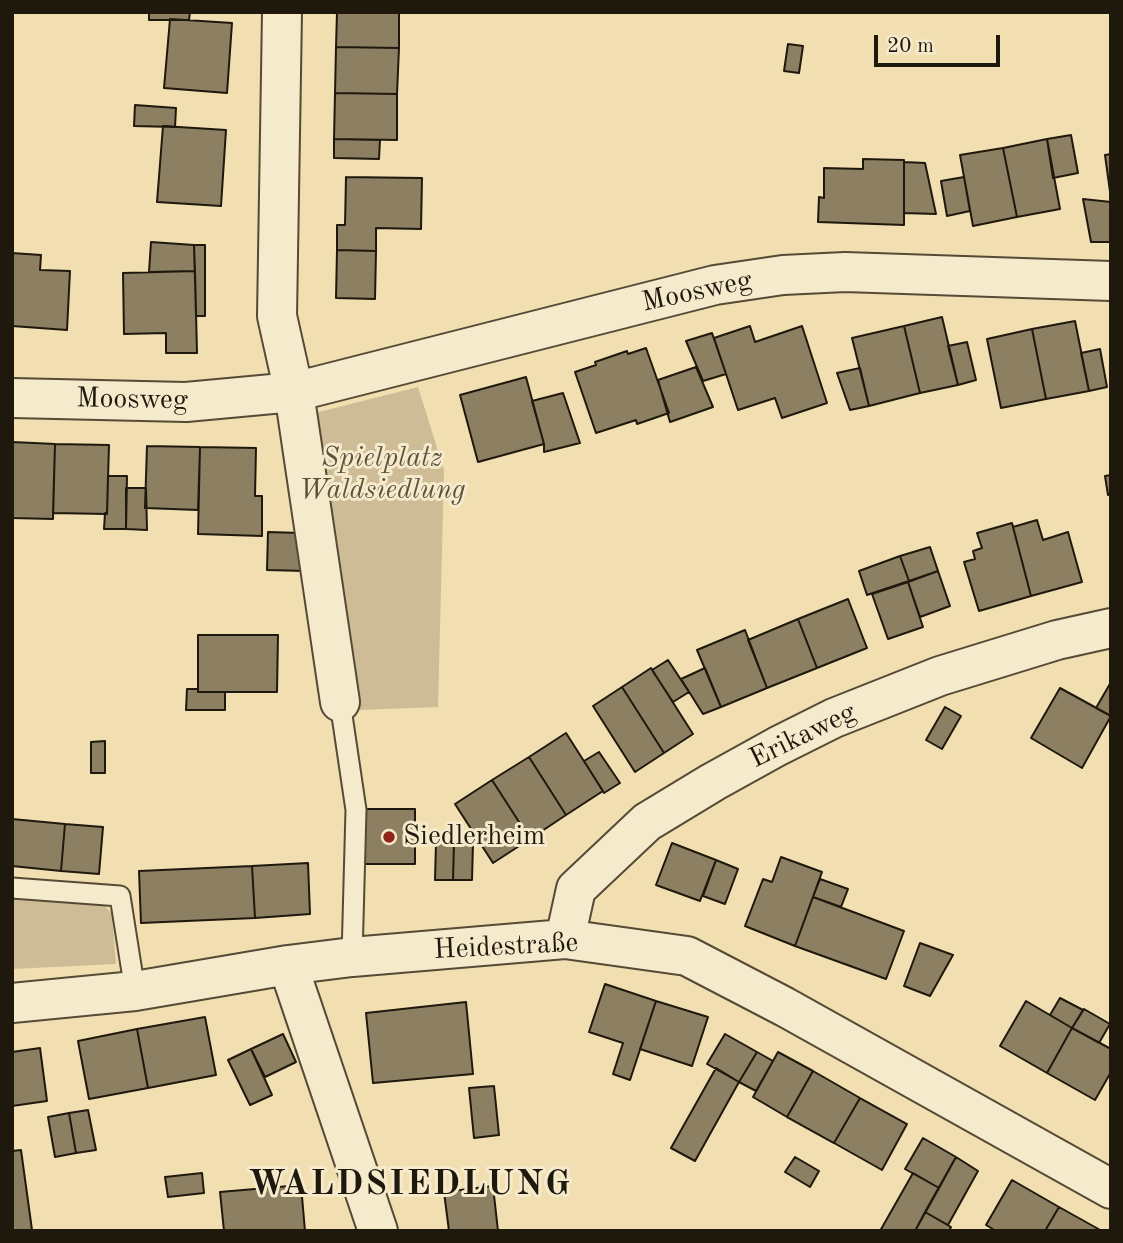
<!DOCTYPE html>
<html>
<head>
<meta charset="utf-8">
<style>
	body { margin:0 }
	#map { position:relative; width:1123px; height:1243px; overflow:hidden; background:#f1deb1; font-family:"Old Standard TT",serif }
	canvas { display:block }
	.frame { position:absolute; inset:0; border:14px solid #1f180d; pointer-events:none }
	.scale { position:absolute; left:874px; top:35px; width:126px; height:32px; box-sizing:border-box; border:4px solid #1f180d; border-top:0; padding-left:9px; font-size:21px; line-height:24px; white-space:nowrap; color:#1f180d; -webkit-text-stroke:5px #f6eacc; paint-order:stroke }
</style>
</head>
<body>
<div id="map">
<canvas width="1123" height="1243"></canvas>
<div class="frame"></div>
<div class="scale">20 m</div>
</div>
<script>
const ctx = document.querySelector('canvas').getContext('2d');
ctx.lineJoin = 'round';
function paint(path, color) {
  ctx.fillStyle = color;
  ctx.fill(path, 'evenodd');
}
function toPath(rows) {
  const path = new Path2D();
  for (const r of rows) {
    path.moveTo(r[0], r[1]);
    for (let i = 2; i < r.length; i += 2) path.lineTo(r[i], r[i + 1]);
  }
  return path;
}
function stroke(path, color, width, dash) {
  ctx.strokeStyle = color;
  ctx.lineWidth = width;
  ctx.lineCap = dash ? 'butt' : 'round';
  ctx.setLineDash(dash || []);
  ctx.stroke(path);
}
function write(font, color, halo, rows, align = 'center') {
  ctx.font = font + ' "Old Standard TT",serif';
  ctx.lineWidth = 6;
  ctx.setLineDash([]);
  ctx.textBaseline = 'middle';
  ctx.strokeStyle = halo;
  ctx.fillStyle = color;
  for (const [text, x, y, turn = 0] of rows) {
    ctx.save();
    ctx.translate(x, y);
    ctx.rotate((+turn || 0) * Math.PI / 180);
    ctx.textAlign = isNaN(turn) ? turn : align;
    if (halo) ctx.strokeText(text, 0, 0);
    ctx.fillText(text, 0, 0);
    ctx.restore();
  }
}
paint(toPath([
	[418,387,444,470,438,707,358,710,311,414],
	[12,895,94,901,105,906,112,914,116,964,12,969]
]), '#cdbc95');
const building = toPath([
	[149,12,190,12,189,20,149,20,149,12],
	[337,12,399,12,399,48,336,47,337,12],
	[170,19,232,23,227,93,164,88,170,19],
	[788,44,803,46,799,73,784,71,788,44],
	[336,47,399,48,397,94,335,93,336,47],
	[335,93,397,94,397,140,334,139,335,93],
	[135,105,176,108,175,127,134,126,135,105],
	[163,126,226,130,221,206,157,202,163,126],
	[1071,135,1078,173,1053,178,1047,139,1071,135],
	[334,139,380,140,379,159,334,158,334,139],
	[1047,139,1060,209,1017,217,1003,148,1047,139],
	[1003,148,1017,217,973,226,960,155,1003,148],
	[1111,154,1111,199,1105,155,1111,154],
	[863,159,904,160,904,225,818,222,819,197,824,198,824,168,863,169,863,159],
	[904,162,925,163,936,214,904,213,904,162],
	[346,177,422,178,421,229,376,228,376,251,337,250,337,225,345,225,346,177],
	[964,177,970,211,947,216,941,181,964,177],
	[1083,199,1111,202,1111,242,1091,242,1083,199],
	[151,242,194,245,195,271,149,272,151,242],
	[194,245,205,245,205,316,196,316,194,245],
	[337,250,376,251,375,299,336,298,337,250],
	[12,253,41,255,40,270,70,271,67,330,12,326,12,253],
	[195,271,197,353,166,353,166,333,124,334,123,273,195,271],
	[942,317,958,385,920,393,904,326,942,317],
	[1075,321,1089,391,1046,399,1032,329,1075,321],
	[750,326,755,342,802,326,827,403,782,418,775,398,738,410,714,338,750,326],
	[904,326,920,393,869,406,852,338,904,326],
	[1032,329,1046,399,1001,408,987,339,1032,329],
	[712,333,726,374,703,381,686,341,712,333],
	[967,342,976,380,958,385,948,346,967,342],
	[646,348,669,413,637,424,636,420,596,433,575,372,596,365,595,362,627,351,628,354,646,348],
	[1100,349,1107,387,1089,391,1081,353,1100,349],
	[696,367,713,407,670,422,658,380,696,367],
	[860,368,869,406,850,410,837,373,860,368],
	[526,377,544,444,478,462,460,395,526,377],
	[563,393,580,443,544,452,544,444,532,401,563,393],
	[12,442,55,444,53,519,12,518,12,442],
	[55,444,109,445,107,514,53,513,55,444],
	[147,446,200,447,198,510,145,508,147,446],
	[200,447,256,448,255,496,262,496,262,536,198,534,200,447],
	[1111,475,1111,494,1108,495,1105,476,1111,475],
	[108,476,127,476,126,529,104,529,105,513,107,514,108,476],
	[126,488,146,488,147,530,126,529,126,488],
	[1037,520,1043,540,1068,532,1082,582,1031,596,1013,527,1037,520],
	[1012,523,1031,596,979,611,964,562,975,559,973,551,982,548,977,533,1012,523],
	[268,532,301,533,306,571,267,570,268,532],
	[930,547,938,571,909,581,900,556,930,547],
	[900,556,909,581,867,595,859,571,900,556],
	[938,571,950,606,920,617,908,582,938,571],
	[908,582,923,627,888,639,872,594,908,582],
	[848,599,867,648,817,668,798,619,848,599],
	[798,619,817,668,767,688,748,640,798,619],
	[745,630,767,688,721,707,697,650,745,630],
	[198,635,278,635,277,692,198,692,198,635],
	[668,660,689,692,673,702,652,670,668,660],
	[651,668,693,734,664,753,622,687,651,668],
	[705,668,721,707,703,714,681,679,705,668],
	[1111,682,1111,716,1096,708,1111,682],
	[622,687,664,753,635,772,593,706,622,687],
	[1060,688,1111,716,1082,768,1031,738,1060,688],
	[187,689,198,689,198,692,225,692,225,710,186,710,187,689],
	[945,707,961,716,942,749,926,740,945,707],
	[566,733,603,791,566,815,529,757,566,733],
	[105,741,105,773,91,773,91,742,105,741],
	[599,752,620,783,604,793,584,761,599,752],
	[529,757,566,815,530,839,492,780,529,757],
	[492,780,530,839,493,863,455,804,492,780],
	[363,809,415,809,415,864,363,864,363,809],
	[12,819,65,824,61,871,12,866,12,819],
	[65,824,103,827,99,874,61,871,65,824],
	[436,842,454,842,453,880,435,880,436,842],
	[454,842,473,843,472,880,453,880,454,842],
	[672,843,716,860,700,901,656,885,672,843],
	[781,857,822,872,795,946,745,926,763,879,772,882,781,857],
	[716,860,738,869,725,904,703,896,716,860],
	[308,863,310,914,255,918,252,866,308,863],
	[252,866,255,918,141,923,139,871,252,866],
	[820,879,848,889,841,907,813,897,820,879],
	[813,897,904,931,886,979,795,946,813,897],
	[920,943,953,955,930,996,904,986,920,943],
	[605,984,656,1001,630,1080,613,1074,623,1043,589,1032,605,984],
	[1060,998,1083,1010,1072,1028,1050,1015,1060,998],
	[656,1001,708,1017,692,1066,640,1049,656,1001],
	[1026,1001,1072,1028,1047,1073,1000,1046,1026,1001],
	[466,1002,473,1074,373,1083,366,1013,466,1002],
	[1084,1009,1110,1024,1099,1043,1072,1028,1084,1009],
	[205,1017,216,1075,148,1088,137,1029,205,1017],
	[1072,1028,1111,1049,1111,1072,1095,1100,1047,1073,1072,1028],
	[137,1029,148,1088,89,1099,78,1041,137,1029],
	[283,1034,296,1062,265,1077,251,1049,283,1034],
	[725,1034,757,1052,739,1082,707,1064,725,1034],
	[40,1048,47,1101,12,1106,12,1052,40,1048],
	[251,1049,272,1095,250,1105,228,1060,251,1049],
	[757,1052,773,1061,756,1091,739,1082,757,1052],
	[778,1052,813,1071,787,1117,753,1097,778,1052],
	[716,1068,739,1082,695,1161,671,1148,716,1068],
	[813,1071,860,1098,834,1143,787,1117,813,1071],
	[494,1086,499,1135,474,1138,469,1088,494,1086],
	[860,1098,907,1124,882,1170,834,1143,860,1098],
	[88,1110,96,1150,76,1153,69,1113,88,1110],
	[69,1113,76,1153,55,1157,48,1117,69,1113],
	[923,1138,956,1157,939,1188,905,1169,923,1138],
	[21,1150,32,1230,12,1231,12,1151,21,1150],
	[795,1157,819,1171,810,1187,785,1172,795,1157],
	[956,1157,978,1171,948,1225,925,1212,956,1157],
	[202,1173,204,1193,168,1197,165,1177,202,1173],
	[913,1173,939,1188,915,1231,880,1231,913,1173],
	[1012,1180,1059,1207,1045,1231,996,1231,986,1225,1012,1180],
	[301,1185,305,1231,224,1231,220,1192,301,1185],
	[493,1186,498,1231,449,1231,444,1192,493,1186],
	[1059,1207,1102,1231,1045,1231,1059,1207],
	[925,1212,951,1227,949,1231,915,1231,925,1212]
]);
paint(building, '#8c7f62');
stroke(building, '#1f180d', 2);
const service = toPath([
	[340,702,356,810,352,957],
	[12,888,120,896,135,991]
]);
const minor = toPath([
	[282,12,277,316,294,392,340,702],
	[12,398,186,402,294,392,715,285,783,275,845,272,1111,281],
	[565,939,576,889,647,822,713,782,778,746,834,718,940,676,1057,640,1111,628],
	[288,965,378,1231],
	[12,1003,135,991,288,965,352,957,565,939,687,956,785,1007,1111,1189]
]);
stroke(service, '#544a36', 23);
stroke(minor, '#544a36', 42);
stroke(service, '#f6eacc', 19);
stroke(minor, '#f6eacc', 38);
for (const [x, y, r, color] of [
	[389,837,7,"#8f2418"]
]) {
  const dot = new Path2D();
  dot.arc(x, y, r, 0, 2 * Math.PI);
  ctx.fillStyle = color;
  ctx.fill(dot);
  stroke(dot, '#f6eacc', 2.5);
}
write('28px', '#1f180d', '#f6eacc', [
	["Moosweg",697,292,-12],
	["Moosweg",132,400,1],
	["Erikaweg",803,736,-26],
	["Heidestraße",506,947,-3]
]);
write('italic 28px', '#5c513d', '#f6eacc', [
	["Spielplatz",382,459],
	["Waldsiedlung",382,491]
]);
write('28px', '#1f180d', '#f6eacc', [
	["Siedlerheim",403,837]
], 'left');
ctx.letterSpacing = '2px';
write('bold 35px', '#1f180d', '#f6eacc', [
	["WALDSIEDLUNG",410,1185]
]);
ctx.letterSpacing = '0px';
</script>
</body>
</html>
